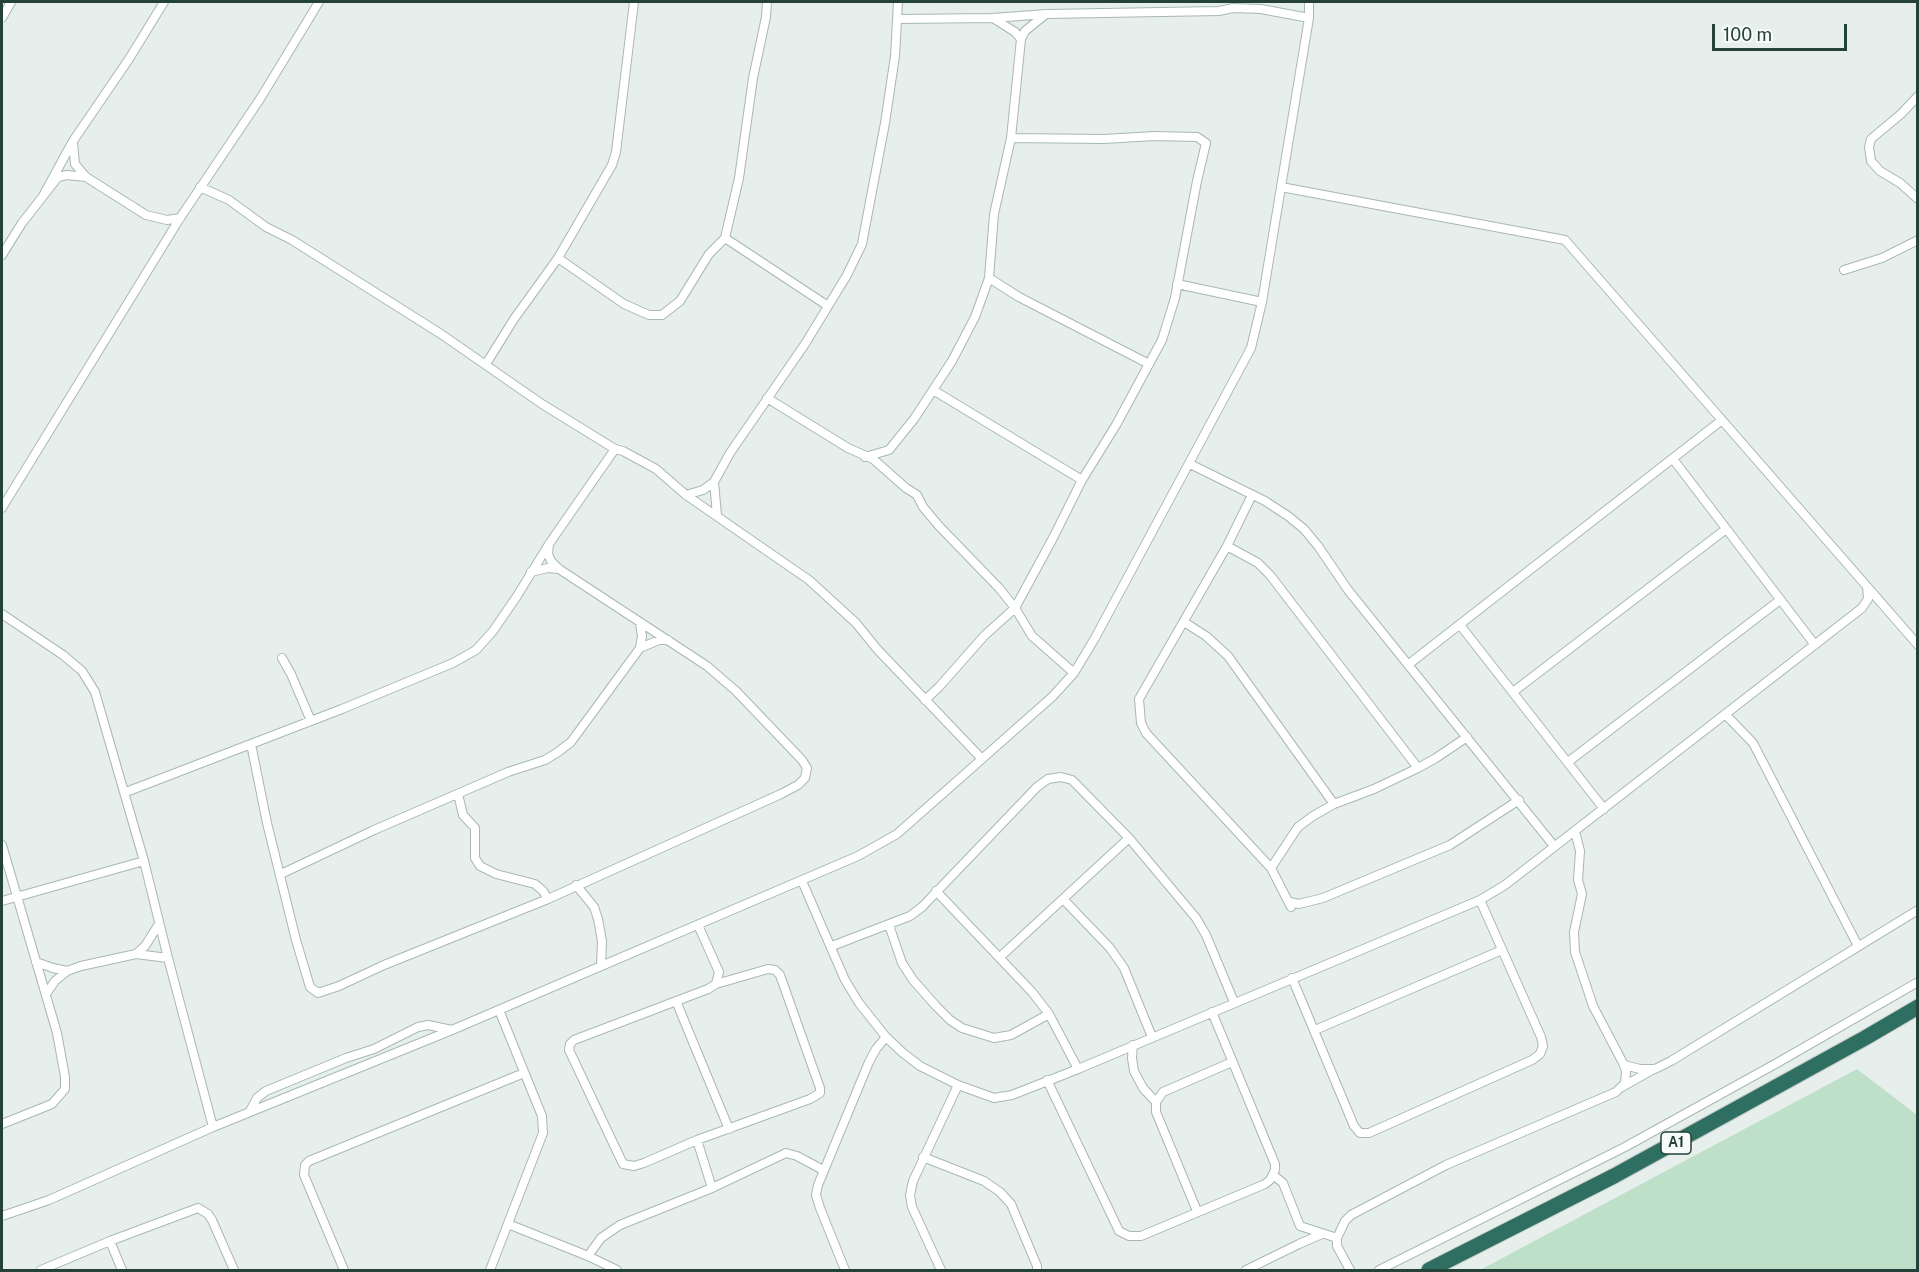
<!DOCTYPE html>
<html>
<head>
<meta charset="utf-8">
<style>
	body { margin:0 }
	#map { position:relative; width:1919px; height:1272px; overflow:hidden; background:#e6efeb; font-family:"Public Sans",sans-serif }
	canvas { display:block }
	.frame { position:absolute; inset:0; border:3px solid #24423a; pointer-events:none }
	.scale { position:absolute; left:1712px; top:24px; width:135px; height:27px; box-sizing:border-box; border:3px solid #24423a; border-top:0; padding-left:8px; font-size:18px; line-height:21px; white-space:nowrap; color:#24423a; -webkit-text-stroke:4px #f7fbf9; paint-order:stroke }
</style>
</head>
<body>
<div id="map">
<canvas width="1919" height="1272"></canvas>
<div class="frame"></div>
<div class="scale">100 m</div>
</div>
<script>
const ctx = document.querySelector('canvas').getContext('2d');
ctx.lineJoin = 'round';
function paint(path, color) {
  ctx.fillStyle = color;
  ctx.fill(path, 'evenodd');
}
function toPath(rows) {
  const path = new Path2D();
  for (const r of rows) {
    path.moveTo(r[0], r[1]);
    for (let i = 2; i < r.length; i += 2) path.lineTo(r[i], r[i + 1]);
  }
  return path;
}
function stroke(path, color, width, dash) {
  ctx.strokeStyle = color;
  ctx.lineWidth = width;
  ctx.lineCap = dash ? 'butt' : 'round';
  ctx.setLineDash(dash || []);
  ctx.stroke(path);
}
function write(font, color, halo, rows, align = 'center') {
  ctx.font = font + ' "Public Sans",sans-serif';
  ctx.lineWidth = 5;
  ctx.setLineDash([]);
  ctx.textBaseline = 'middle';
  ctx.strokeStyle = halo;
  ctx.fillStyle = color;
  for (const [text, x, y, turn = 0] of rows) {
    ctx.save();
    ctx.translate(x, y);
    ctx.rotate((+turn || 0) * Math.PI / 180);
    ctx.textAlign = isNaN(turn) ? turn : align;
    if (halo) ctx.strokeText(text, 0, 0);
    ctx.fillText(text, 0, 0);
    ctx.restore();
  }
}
paint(toPath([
	[1857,1069,1917,1115,1917,1270,1480,1270]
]), '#bfe0c8');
const street = toPath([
	[2,18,11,2],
	[993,18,1015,32,1021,39],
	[898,19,993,18,1046,14,1219,11,1233,8,1261,9,1309,18],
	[1918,96,1901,114,1871,139,1869,147,1871,161,1880,171,1900,183,1918,199],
	[73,143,75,164,86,177,146,215,167,220,180,218],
	[200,187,229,200,266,227,292,240,441,334,542,404,615,449,623,451,656,469,686,495,809,580,856,623,877,649,982,759],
	[1281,187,1565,240,1918,645],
	[43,196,73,141,129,59,164,2],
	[725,238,828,306],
	[2,255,22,223,58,177,67,175,86,177],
	[558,258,624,304,649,315,662,315,680,301,709,254,725,238,739,178,753,78,766,17,767,2],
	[1844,270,1882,258,1918,240],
	[989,278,1019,297,1149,364],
	[1177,284,1262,302],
	[486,364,514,319,558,258,612,165,616,152,634,2],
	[933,390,1082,480],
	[767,398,848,448,873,459,906,488,917,495,923,507,939,526,999,588,1015,608,1032,636,1074,673],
	[865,457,889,450,914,419,952,361,975,317,989,278,994,214,1011,138,1021,39,1025,31,1046,14],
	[1673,459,1815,645],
	[1190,464,1265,501,1288,516,1304,529,1318,546,1348,590,1554,846],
	[686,495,703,490,714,482],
	[1252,495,1227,546,1139,699,1141,723,1146,733,1271,868,1291,907,1290,902,1299,904,1323,898,1450,845,1519,800],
	[2,508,180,218,260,99,319,2],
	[717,515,714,482,730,453,805,344,847,275,862,244,885,123,895,56,898,2],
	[1227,546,1258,563,1270,575,1418,768],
	[531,572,548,568,559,569],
	[2,614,63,655,82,671,95,692,144,861,168,958,213,1127],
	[1184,622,1206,636,1228,656,1334,804],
	[1460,625,1604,809],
	[640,648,659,640,668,640],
	[282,658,291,674,311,721],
	[1409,664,1722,420],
	[1513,692,1726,529],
	[925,700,939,687,984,636,1015,608,1053,538,1082,480,1116,425,1162,340,1175,298,1197,181,1206,143,1197,137,1154,136,1104,139,1011,138],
	[1725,714,1753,743,1858,946],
	[251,744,267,823,296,940,310,987,318,993,339,986,384,965,548,899,781,794,798,785,805,778,807,768,802,760,736,691,707,666,559,569,551,561,548,554,549,544],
	[1568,762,1780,600],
	[126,792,342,709,453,663,476,650,493,631,517,596,549,544,615,449],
	[458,794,463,815,475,828,475,858,480,866,496,874,535,884,543,891,548,899],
	[2,845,57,1033,65,1077,65,1089,52,1104,2,1124],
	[1271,868,1298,827,1313,816,1334,804,1374,789,1418,768,1436,758,1467,737],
	[281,874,374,830,508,772,545,760,558,752,571,742,640,648,642,636,640,623],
	[802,881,845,980,859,1003,886,1037,903,1053,920,1066,958,1085,994,1098,1012,1095,1078,1069,1480,900,1505,885,1862,608,1868,599,1867,587],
	[576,885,594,907,598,919,602,941,601,966],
	[936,891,1032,992,1049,1014,1078,1069],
	[1063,899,1110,948,1124,968,1152,1037],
	[2,901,144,861],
	[698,925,719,972,716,984,708,989,574,1040,570,1044,569,1050,623,1164,634,1166,644,1163,697,1140,810,1099,820,1093,820,1088,780,975,775,970,768,969,716,984],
	[889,925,902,963,913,980,936,1006,950,1020,962,1028,994,1038,1011,1035,1049,1014],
	[832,946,910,916,922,907,1037,787,1048,779,1061,777,1072,780,1129,838,1196,918,1206,935,1234,1002],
	[136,954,145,946,159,924],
	[1000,957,1129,838],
	[36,962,53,968,67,971],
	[1292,978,1354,1126,1360,1133,1369,1133,1532,1060,1540,1054,1543,1046,1541,1037,1480,900],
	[46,994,55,981,67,971,81,966,136,954,168,958],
	[676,1001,729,1129],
	[1315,1030,1502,950],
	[1133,1045,1132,1058,1134,1071,1143,1088,1156,1102],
	[1624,1065,1640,1069,1655,1069,1671,1061,1918,910],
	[1047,1080,1119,1231,1129,1236,1141,1236,1265,1184,1270,1180,1275,1170,1275,1164,1212,1012],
	[1622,1087,1654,1069],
	[250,1111,257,1098,266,1091,346,1058,374,1049,418,1027,428,1025,452,1030],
	[697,1140,712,1188],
	[923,1157,984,1181,1000,1192,1011,1204,1037,1266,1037,1270],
	[1273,1175,1283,1183,1300,1226,1337,1238],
	[1197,1211,1156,1112,1156,1102,1163,1092,1232,1062],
	[2,1216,49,1200,213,1127,452,1030,858,856,897,834,1052,697,1074,673,1095,638,1251,348,1262,302,1281,187,1309,18,1309,2],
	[508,1224,588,1256,617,1270],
	[110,1241,122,1270],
	[588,1256,601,1238,620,1225,712,1188,786,1153,797,1156,823,1170],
	[41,1270,110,1241,198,1208,208,1214,212,1220,234,1270],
	[344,1270,304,1175,305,1165,309,1161,524,1073],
	[490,1270,543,1133,542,1116,499,1010],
	[845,1270,820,1208,816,1195,818,1185,869,1062,876,1049,886,1037],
	[941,1270,912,1207,910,1195,913,1181,958,1085],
	[1246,1270,1299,1244,1322,1234],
	[1350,1270,1337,1246,1337,1238,1345,1221,1351,1215,1446,1165,1616,1092,1625,1083,1626,1071,1624,1065,1593,1006,1575,952,1574,932,1582,894,1578,880,1580,851,1575,831],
	[1379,1270,1625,1147,1777,1063,1918,982]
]);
const highway = toPath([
	[1429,1270,1614,1176,1865,1038,1918,1007]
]);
stroke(street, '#a8b8b2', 10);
stroke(highway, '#c2cac8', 17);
stroke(street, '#fff', 8);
stroke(highway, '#2f6f62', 15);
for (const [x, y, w] of [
	[1676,1143,30]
]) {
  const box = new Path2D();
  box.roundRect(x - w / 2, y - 11, w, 22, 4.5);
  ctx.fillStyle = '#f7fbf9';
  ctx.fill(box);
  stroke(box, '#24423a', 1.5);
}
write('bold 14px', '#24423a', null, [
	["A1",1676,1143]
]);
</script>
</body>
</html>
